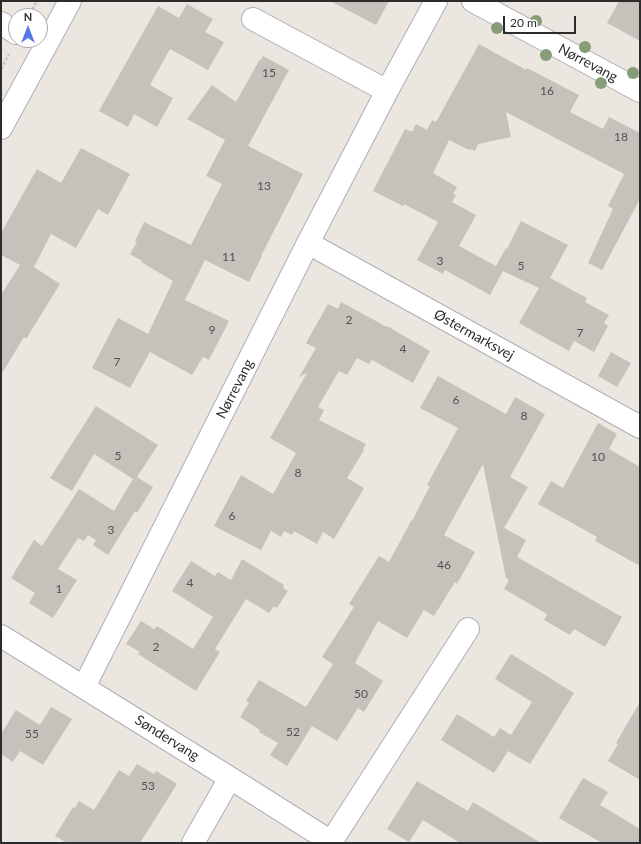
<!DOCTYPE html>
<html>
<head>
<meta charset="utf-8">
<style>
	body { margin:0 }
	#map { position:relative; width:641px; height:844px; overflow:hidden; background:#ece6e0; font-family:Lato,sans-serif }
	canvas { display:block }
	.frame { position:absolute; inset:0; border:2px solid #2c2c2c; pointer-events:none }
	.north { position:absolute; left:8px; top:8px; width:40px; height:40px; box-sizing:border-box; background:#fff; border:1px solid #ababab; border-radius:50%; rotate:0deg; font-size:11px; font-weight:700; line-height:16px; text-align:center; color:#2c2c2c }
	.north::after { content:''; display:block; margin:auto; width:14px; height:18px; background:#5477e5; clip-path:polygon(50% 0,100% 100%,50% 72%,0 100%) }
	.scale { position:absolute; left:503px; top:16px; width:73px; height:18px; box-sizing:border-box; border:2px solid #2c2c2c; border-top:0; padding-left:5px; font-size:12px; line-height:14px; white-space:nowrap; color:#2c2c2c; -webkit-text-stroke:3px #fff; paint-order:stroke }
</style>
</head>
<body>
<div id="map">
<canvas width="641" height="844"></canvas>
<div class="frame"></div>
<div class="north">N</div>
<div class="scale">20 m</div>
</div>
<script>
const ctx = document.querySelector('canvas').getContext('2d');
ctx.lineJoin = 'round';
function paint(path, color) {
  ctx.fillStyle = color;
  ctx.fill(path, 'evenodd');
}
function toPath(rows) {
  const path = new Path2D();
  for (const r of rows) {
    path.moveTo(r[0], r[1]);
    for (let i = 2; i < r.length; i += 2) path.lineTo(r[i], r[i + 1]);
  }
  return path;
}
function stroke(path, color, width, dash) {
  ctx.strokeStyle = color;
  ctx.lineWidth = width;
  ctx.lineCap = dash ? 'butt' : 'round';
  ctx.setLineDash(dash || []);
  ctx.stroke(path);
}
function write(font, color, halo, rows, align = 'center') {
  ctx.font = font + ' Lato,sans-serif';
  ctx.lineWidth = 3;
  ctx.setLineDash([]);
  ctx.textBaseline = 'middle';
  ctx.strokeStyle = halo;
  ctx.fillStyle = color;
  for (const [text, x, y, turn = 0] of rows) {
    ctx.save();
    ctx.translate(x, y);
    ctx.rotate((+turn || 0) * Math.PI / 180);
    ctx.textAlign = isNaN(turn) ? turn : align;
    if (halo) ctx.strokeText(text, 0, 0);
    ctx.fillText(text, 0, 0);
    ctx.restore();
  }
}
paint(toPath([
	[330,1,389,1,376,25],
	[619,1,640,1,640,41,607,23],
	[187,4,213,19,205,32,224,42,208,70,170,49,150,85,173,98,157,127,134,114,128,127,99,111,158,6,179,18],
	[479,44,526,70,527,68,579,95,570,112,603,129,609,117,640,133,640,199,602,270,588,263,613,209,608,206,624,174,506,112,511,137,478,144,475,151,470,149,469,150,449,140,433,173,457,187,453,194,456,195,452,202,476,215,459,246,496,266,506,248,507,249,521,221,568,245,550,278,587,298,585,302,609,315,604,323,608,326,594,352,574,341,569,351,519,323,539,288,503,271,490,295,445,270,443,274,417,260,438,222,404,204,403,206,373,191,405,129,412,132,416,124,427,130,432,120,436,122],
	[263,56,289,70,248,146,303,174,261,256,262,256,249,282,205,260,185,300,229,321,209,360,203,357,192,375,150,352,130,388,92,368,118,318,148,334,173,281,141,262,142,261,130,254,137,242,135,241,144,222,191,245,222,184,206,176,225,140,187,119,212,85,236,102,260,59,261,60],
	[81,148,130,174,108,215,98,209,76,248,51,234,34,267,60,284,26,339,24,337,1,375,1,295,20,265,1,255,1,233,37,169,61,183],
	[341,302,387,327,387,326,430,351,413,383,372,360,369,364,357,358,347,375,339,371,318,407,324,410,319,420,366,444,363,449,364,450,347,478,364,488,334,539,323,532,317,544,294,531,292,535,284,531,281,537,271,531,261,550,214,526,241,475,273,494,296,453,270,438,307,373,299,377,316,348,306,343,328,304,338,309],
	[611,352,631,363,617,387,598,376],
	[438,376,506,414,515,397,545,414,510,477,528,487,504,528,526,540,517,557,622,617,605,647,574,629,570,635,544,620,547,614,504,589,509,580,506,578,483,464,444,535,475,552,457,584,455,582,434,616,424,610,407,638,378,621,355,663,383,681,364,712,358,708,337,741,312,726,287,766,270,755,278,743,259,732,260,730,240,717,249,703,246,701,259,680,306,707,333,664,322,657,354,607,349,604,379,556,389,562,411,521,412,521,430,486,427,485,458,428,420,408],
	[96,406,158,445,137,477,153,487,137,513,135,511,108,555,93,545,96,540,88,535,84,541,78,538,58,569,77,580,53,618,29,603,35,593,11,578,34,540,42,546,79,489,114,511,133,479,94,454,72,491,50,478],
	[598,423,617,434,609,449,640,467,640,566,595,541,597,537,538,504,551,481,563,488],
	[242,559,284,585,283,588,288,591,277,608,274,606,269,613,246,599,215,649,220,652,196,691,138,654,140,652,126,644,141,621,154,629,157,626,193,649,213,617,172,591,191,561,215,576,218,572,231,580],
	[511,654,574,693,530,764,508,751,494,773,441,740,457,714,494,737,500,728,511,735,532,702,495,679],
	[640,702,640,780,608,761,618,744,616,743],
	[51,707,72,719,43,765,20,751,13,762,1,754,1,734,16,710,40,725],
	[137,764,154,774,156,771,177,784,140,843,67,843,55,836,73,807,75,808,79,801,94,810,119,770,129,776],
	[583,778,608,792,600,805,640,829,640,843,602,843,559,818],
	[417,781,468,811,473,802,541,843,460,843,423,820,409,842,387,829]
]), '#c5c1bb');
const street = toPath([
	[473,1,640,91],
	[253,19,387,91],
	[1,23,16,33],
	[308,243,640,427],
	[1,636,230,778,333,843],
	[84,687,308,243,387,91,436,1],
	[331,842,468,629],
	[193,843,230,778]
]);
const secondary = toPath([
	[1,128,70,1]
]);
stroke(street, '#acafb6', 24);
stroke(secondary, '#acafb6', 24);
stroke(toPath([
	[30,14,37,1],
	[1,69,9,54]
]), '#c4c4c4', 2.5, [3, 2]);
stroke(street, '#fff', 22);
stroke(secondary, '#fff', 22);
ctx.fillStyle = '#879d78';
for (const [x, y] of [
	[536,21],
	[497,28],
	[585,47],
	[546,55],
	[633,73],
	[601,83]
]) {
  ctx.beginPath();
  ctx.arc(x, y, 6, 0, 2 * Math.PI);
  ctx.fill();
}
write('12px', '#525150', null, [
	["15",269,73],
	["16",547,91],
	["18",621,137],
	["13",264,186],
	["11",229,257],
	["3",440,261],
	["5",521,266],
	["2",349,320],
	["9",212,330],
	["7",580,333],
	["4",403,349],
	["7",117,362],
	["6",456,400],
	["8",524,416],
	["5",118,456],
	["10",598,457],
	["8",298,473],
	["6",232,516],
	["3",111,530],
	["46",444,565],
	["4",190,583],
	["1",59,589],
	["2",156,647],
	["50",361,694],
	["52",293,732],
	["55",32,734],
	["53",148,786]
]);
write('14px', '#2c2c2c', '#fff', [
	["Nørrevang",588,63,28],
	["Østermarksvej",474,335,29],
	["Nørrevang",235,389,-63],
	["Søndervang",167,738,32]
]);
</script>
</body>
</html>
